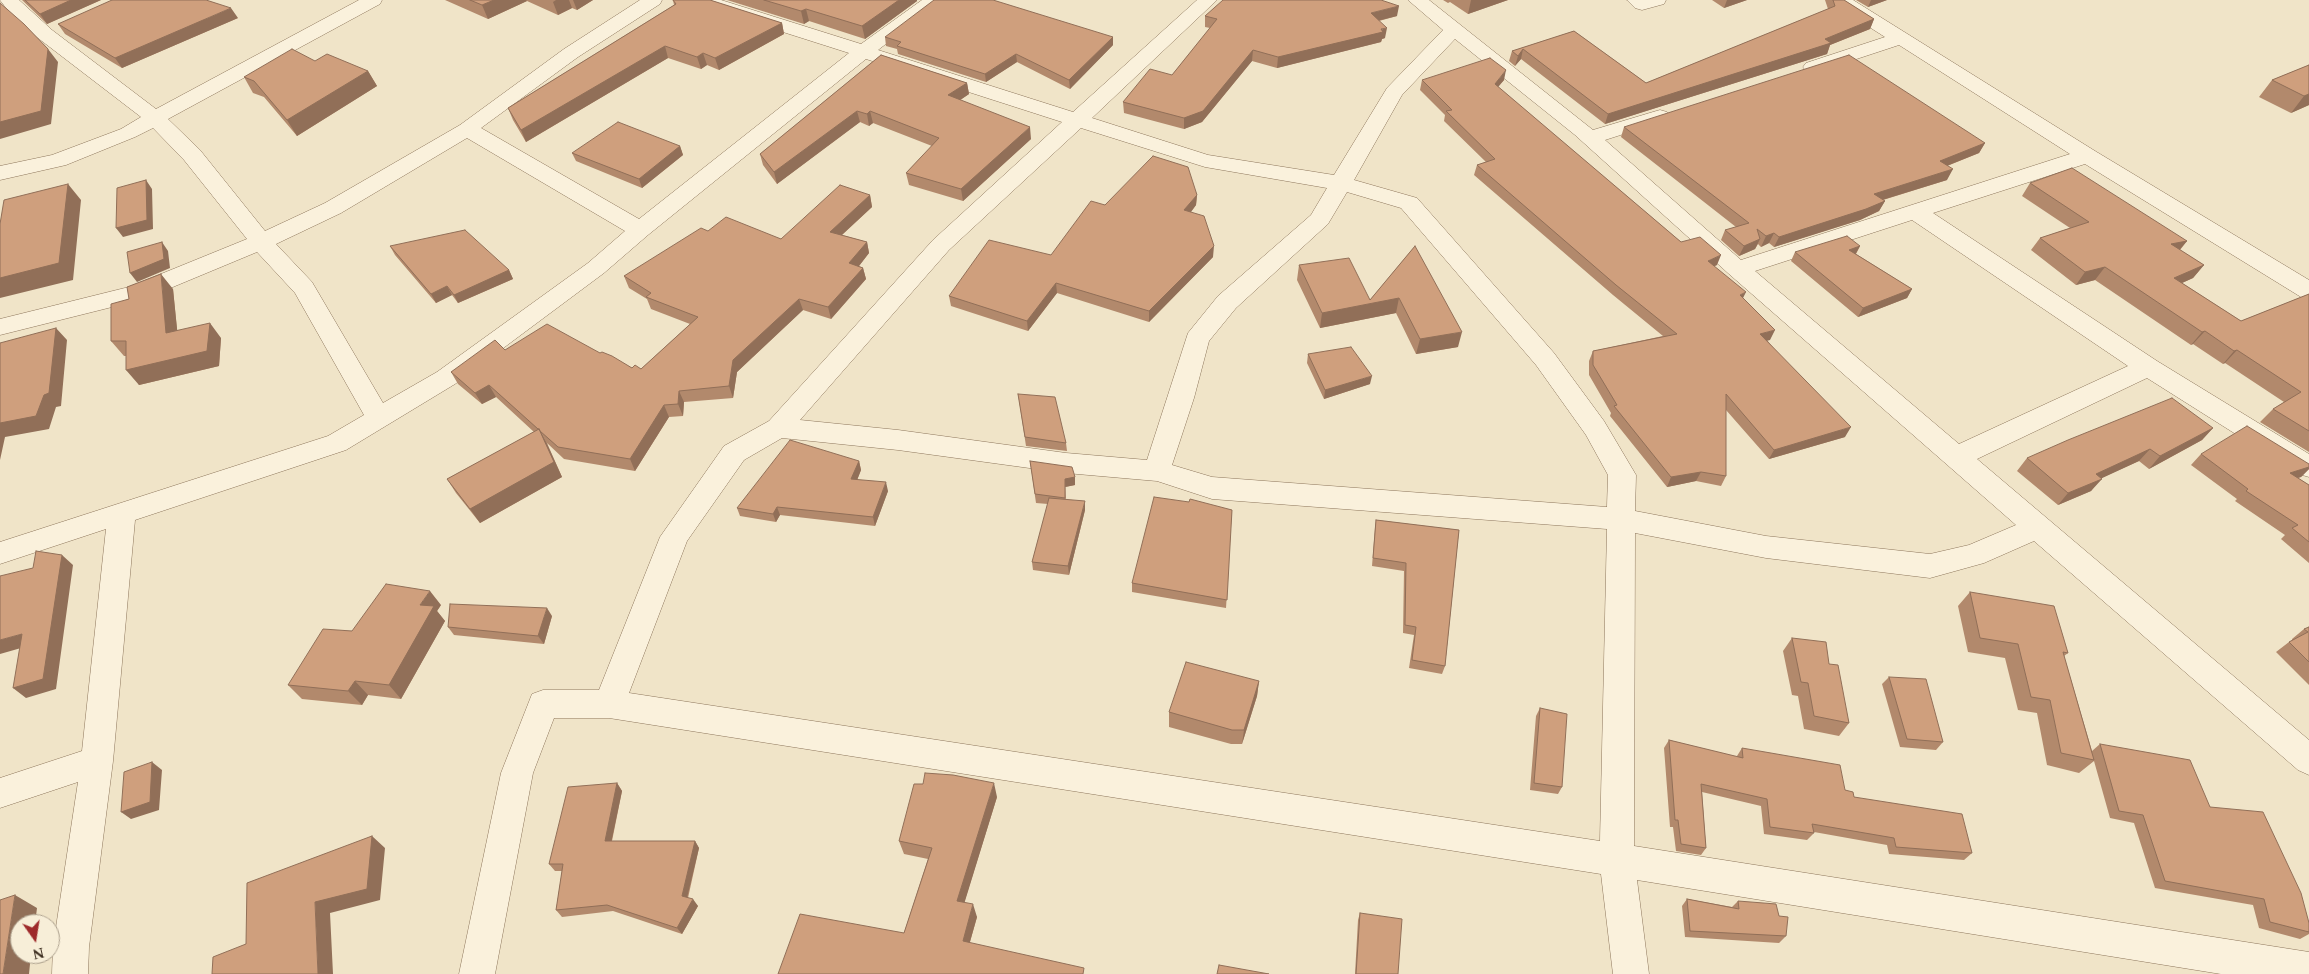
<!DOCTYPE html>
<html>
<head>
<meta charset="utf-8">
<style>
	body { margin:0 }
	#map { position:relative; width:2309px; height:974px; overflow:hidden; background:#f0e4c8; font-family:Spectral,serif }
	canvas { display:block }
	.north { position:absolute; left:10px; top:914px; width:50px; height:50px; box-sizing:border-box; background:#f7eed8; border:1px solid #ada18e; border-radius:50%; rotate:167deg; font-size:14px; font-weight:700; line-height:20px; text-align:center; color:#3d2e20 }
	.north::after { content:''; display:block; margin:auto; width:18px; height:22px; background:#9e2a2b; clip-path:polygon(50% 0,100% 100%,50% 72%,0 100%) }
</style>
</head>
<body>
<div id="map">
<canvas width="2309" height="974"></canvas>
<div class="north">N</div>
</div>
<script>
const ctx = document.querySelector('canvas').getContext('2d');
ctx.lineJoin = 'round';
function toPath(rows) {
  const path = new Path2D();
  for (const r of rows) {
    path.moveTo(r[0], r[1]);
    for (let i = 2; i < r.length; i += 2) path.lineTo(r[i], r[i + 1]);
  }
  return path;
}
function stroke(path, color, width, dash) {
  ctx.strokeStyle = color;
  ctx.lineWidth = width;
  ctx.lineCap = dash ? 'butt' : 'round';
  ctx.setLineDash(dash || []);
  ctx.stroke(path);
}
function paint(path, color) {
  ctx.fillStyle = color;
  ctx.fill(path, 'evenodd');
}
const minor = toPath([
	[0,0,19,0,52,30,156,109,359,0,382,0,380,4,168,119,200,150,265,231,325,203,460,125,564,49,640,0,662,0,660,4,578,57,481,128,639,219,849,53,695,4,693,0,721,0,861,44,922,0,943,0,878,50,1073,112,1197,0,1217,0,1092,118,1208,155,1334,175,1387,88,1443,30,1408,0,1429,0,1593,130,1653,112,1660,110,1667,112,1670,116,1667,120,1605,140,1741,260,2070,154,1899,45,1820,71,1813,73,1806,71,1803,67,1806,63,1885,37,1833,4,1831,0,1853,0,2095,151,2309,280,2309,299,2301,297,2085,164,1933,213,2157,361,2309,454,2309,477,2299,474,2147,378,1977,459,2309,740,2309,775,2298,770,2034,541,1984,563,1930,578,1766,558,1635,533,1634,846,2309,952,2309,974,2221,974,1637,880,1649,974,1613,974,1601,874,609,718,554,718,533,773,495,974,459,974,501,773,532,694,543,690,599,690,660,537,724,446,769,421,933,240,1062,122,866,59,648,235,604,273,455,384,346,450,135,520,113,761,89,947,88,974,52,974,53,947,78,782,0,808,0,778,82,751,106,529,0,564,0,542,328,436,364,415,295,293,257,252,144,299,0,335,0,319,129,287,247,239,184,160,153,128,135,137,66,165,0,180,0,166,52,155,121,129,141,117,38,38,13,17,0,0],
	[1455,39,1575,135,1729,274,2016,525,1969,545,1930,554,1766,536,1635,511,1636,475,1604,421,1554,353,1417,198,1354,180,1402,95,1455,39],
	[1081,128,1205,167,1327,188,1311,215,1218,296,1188,333,1147,460,1066,453,898,430,800,420,949,250,1081,128],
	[467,138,625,231,588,263,437,372,383,403,312,282,276,244,341,213,467,138],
	[1347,192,1401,208,1536,365,1586,435,1608,475,1607,507,1212,477,1172,465,1194,398,1209,341,1236,308,1328,224,1347,192],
	[1912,220,2128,366,1959,444,1755,271,1912,220],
	[782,438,898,450,1066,473,1157,481,1212,499,1607,529,1600,841,629,693,687,541,744,460,782,438],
	[1627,0,1666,0,1664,4,1642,10,1635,8,1627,0]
]);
stroke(minor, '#8d765c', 1);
paint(minor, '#faf1dc');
paint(toPath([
	[22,0,101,0,47,24],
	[445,0,593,0,577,10,572,8,558,15,527,1,488,19],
	[673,0,710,0,782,23,784,34,719,70,707,65,701,69,668,58,526,142,513,120,508,108,674,5],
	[727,0,917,0,917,1,865,39,809,21,804,24],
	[1443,0,1508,0,1468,14,1450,2,1448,3],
	[1712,0,1747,0,1724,8],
	[1825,0,1844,0,1874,19,1870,29,1830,45,1827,54,1605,124,1521,59,1515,66,1509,61,1512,51,1574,31,1646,83,1828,9],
	[1856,0,1887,0,1868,7],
	[1205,16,1397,16,1379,21,1385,38,1382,39,1381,42,1277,68,1252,61,1202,122,1184,129,1124,113,1123,102,1172,75,1210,28,1205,27],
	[238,18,122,68,65,34,58,24],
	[885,37,1113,37,1113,45,1070,89,1017,62,986,82,898,54,897,49,886,46],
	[881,55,967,83,969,94,960,100,1031,139,963,201,909,185,906,173,932,146,873,123,869,126,860,122,777,184,763,165,760,154],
	[315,61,368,71,377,86,297,136,264,97,253,93,244,77],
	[2309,65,2309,105,2291,113,2259,97,2272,80],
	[1422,80,1504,80,1498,87,1681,242,1717,265,1714,266,1743,298,1770,340,1767,340,1845,437,1769,459,1726,410,1726,476,1721,486,1696,481,1667,487,1610,416,1611,413,1589,375,1589,361,1593,351,1663,336,1613,295,1474,175,1477,165,1486,162,1444,121,1445,115,1420,90],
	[1624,127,1985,143,1979,153,1947,166,1947,180,1883,200,1885,201,1879,211,1860,220,1774,247,1769,243,1761,247,1758,244,1755,249,1739,256,1721,240,1725,230,1736,227,1621,137],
	[680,146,683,155,642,188,576,161,572,153],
	[2030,183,2187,241,2180,250,2204,265,2193,278,2182,283,2241,321,2309,294,2309,452,2260,422,2273,409,2284,402,2225,363,2223,364,2193,344,2191,345,2095,280,2076,285,2031,250,2040,238,2070,228,2022,196],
	[870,195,872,207,842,235,867,242,869,253,859,266,863,268,866,279,831,319,803,310,737,372,733,398,684,402,683,416,669,417,635,471,564,459,547,443,562,477,480,523,456,493,447,479,534,432,496,397,482,404,458,384,451,372,505,350,600,353,632,368,641,369,690,324,651,309,647,299,629,288,624,276,708,231,781,239],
	[1197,195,1196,205,1191,212,1213,257,1149,322,1057,293,1028,331,951,306,949,296,1051,255,1105,205],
	[390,246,509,270,513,279,458,303,452,295,436,303,395,255],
	[1415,246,1458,347,1416,354,1396,313,1320,328,1297,280,1299,265,1370,300],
	[1860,246,1856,254,1912,289,1907,298,1858,317,1791,261,1795,252],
	[173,289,177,330,221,338,219,366,139,385,126,356,124,356,111,341],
	[1308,354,1370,384,1324,399,1307,363],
	[1018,394,1066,443,1067,451,1026,446],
	[2213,428,2202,440,2149,469,2139,461,2101,478,2091,491,2058,505,2017,471,2027,458],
	[2201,454,2309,464,2309,469,2301,477,2298,478,2309,485,2309,563,2281,539,2285,535,2235,501,2237,499,2191,465],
	[859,461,861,470,857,480,888,491,875,526,780,515,776,522,740,516,737,508],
	[1030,461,1075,477,1075,485,1065,487,1066,500,1085,510,1069,575,1033,570,1032,562,1048,504,1036,503],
	[1189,502,1232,510,1226,608,1132,592,1132,583],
	[1376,520,1459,530,1445,666,1442,674,1409,668,1414,635,1403,633,1404,571,1372,566,1375,528],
	[1970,592,2068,653,2064,656,2092,751,2100,744,2210,807,2309,923,2309,934,2300,939,2259,928,2253,905,2155,888,2134,823,2110,818,2094,761,2079,773,2047,765,2037,713,2018,710,2005,658,1968,652,1958,606],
	[441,605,437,611,445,621,401,699,368,695,362,705,302,699,288,685,352,631],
	[552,616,544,644,454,635,448,627],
	[2309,627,2309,685,2276,652,2289,642,2292,640,2292,639,2304,629],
	[1792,638,1829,664,1849,723,1839,736,1804,729,1798,696,1792,695,1783,651],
	[1889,677,1943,742,1936,750,1900,747,1882,684],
	[1259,681,1257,696,1242,744,1231,744,1169,727,1169,712],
	[1540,708,1562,787,1558,794,1530,790,1536,716],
	[1669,740,1737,757,1737,756,1742,748,1845,790,1854,797,1972,853,1964,860,1889,854,1887,845,1814,832,1814,833,1807,840,1764,834,1761,806,1702,792,1706,848,1701,855,1676,851,1673,827,1670,827,1664,748],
	[617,783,622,791,612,841,695,841,699,848,688,898,698,906,682,934,613,911,562,917,556,910,562,871,555,871,549,864],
	[997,797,964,903,977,917,970,942,904,933,928,859,904,854,899,841],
	[1687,899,1732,907,1738,901,1779,916,1786,936,1779,943,1685,937,1682,906],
	[1360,913,1398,974,1355,974,1358,920]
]), '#b2896c');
paint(toPath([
	[71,0,101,0,47,24,40,14],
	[494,0,526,0,527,1,488,19,482,5],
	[556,0,569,0,572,8,558,15,553,2],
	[573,0,593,0,577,10],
	[899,0,917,0,917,1,865,39,862,26],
	[1471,0,1508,0,1468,14],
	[1727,0,1747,0,1724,8],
	[1871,0,1887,0,1868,7],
	[1399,6,1397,16,1369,23,1371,13],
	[231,8,238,18,122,68,115,58],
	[806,9,809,21,804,24,801,11],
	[1874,19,1870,29,1830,45,1827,54,1605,124,1608,114,1825,39],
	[782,23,784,34,719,70,715,58],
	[1387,28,1385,38,1382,39,1381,42,1277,68,1278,57],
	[1113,37,1113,45,1070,89,1069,80],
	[665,46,668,58,526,142,521,130],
	[48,49,58,62,51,124,0,139,0,122],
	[1523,49,1521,59,1515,66,1518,56],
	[1253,50,1252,61,1202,122,1184,129,1184,118],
	[703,53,707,65,701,69,697,57],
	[1016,54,1017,62,986,82,985,74],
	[1506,70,1504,80,1492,94,1495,84],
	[368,71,377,86,297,136,287,120],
	[967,83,969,94,950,107,948,95],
	[2309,94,2309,105,2291,113,2304,96],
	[857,111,860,122,777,184,774,172],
	[870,111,873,123,869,126,867,114],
	[1030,127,1031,139,963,201,961,189],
	[1985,143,1979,153,1934,171,1940,161],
	[680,146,683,155,642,188,639,179],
	[1953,169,1947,180,1869,204,1874,194],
	[146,180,152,189,153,229,123,237,116,228],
	[68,184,81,200,73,280,0,298,0,278],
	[870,195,872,207,832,244,830,232],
	[1197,195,1196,205,1184,221,1184,210],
	[1885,201,1879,211,1860,220,1774,247,1779,237],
	[1774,233,1769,243,1761,247,1766,236],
	[1760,239,1755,249,1739,256,1744,246],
	[2187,241,2176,254,2171,244],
	[162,242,168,251,170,268,137,282,130,273],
	[867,242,869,253,852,275,849,263],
	[1214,246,1213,257,1149,322,1149,311],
	[1860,246,1855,255,1849,250],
	[1721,255,1717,265,1703,271,1708,261],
	[2204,265,2193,278,2164,291,2174,278],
	[2105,267,2095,280,2076,285,2085,272],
	[863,268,866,279,831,319,828,307],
	[509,270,513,279,458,303,454,295],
	[161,274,173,289,179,348,166,333],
	[1056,283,1057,293,1028,331,1027,321],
	[447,286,452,295,436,303,431,294],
	[1912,289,1907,298,1858,317,1863,308],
	[1746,292,1741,302,1740,295],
	[1399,298,1396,313,1320,328,1322,313],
	[799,299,803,310,737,372,733,398,729,386,733,360],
	[210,323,221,338,219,366,139,385,126,370],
	[56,328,67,340,61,406,56,407,49,429,5,437,0,460,0,423],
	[1775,330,1770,340,1755,344,1760,334],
	[2205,331,2193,344,2191,345,2202,332],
	[1462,332,1458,347,1416,354,1420,339],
	[2237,350,2225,363,2223,364,2234,351],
	[1372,376,1370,384,1324,399,1325,390],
	[489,385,496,397,482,404,475,393],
	[679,391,684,402,683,416,678,404],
	[664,405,669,417,635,471,630,459],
	[1851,427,1845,437,1769,459,1774,450],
	[2213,428,2202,440,2149,469,2160,456],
	[539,429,547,444,562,477,480,523,470,509],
	[2150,449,2139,461,2085,486,2096,474],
	[859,461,861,470,854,488,851,479],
	[2309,467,2309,469,2301,477,2279,483,2290,473],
	[1701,472,1696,481,1667,487,1671,477],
	[1075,477,1075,485,1065,487,1066,507,1065,479],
	[2102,479,2091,491,2058,505,2068,493],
	[886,482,888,491,875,526,873,517],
	[1085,501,1085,510,1069,575,1068,566],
	[777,507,780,515,776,522,773,514],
	[62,555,73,565,56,689,26,698,13,688],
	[430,591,441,605,437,611,445,621,401,699,389,685,420,605],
	[547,608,552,616,544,644,538,636],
	[22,634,35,644,0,654,0,640],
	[355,681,368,695,362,705,348,691],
	[1259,681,1257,696,1242,744,1244,730],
	[152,762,162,770,159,810,131,819,121,812],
	[617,783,622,791,610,848,605,841],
	[994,783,997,797,961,914,957,901],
	[372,836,385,848,380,900,330,913,333,974,318,974,315,902],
	[695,841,699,848,686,902,682,896],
	[15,895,37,908,35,924,20,924,20,954,31,954,29,974,3,974],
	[693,899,698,906,682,934,677,928],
	[973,904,977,917,967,952,963,941]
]), '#916f58');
const building = toPath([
	[25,0,71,0,40,14,25,0],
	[112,0,206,0,231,8,115,58,58,24,112,0],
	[470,0,494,0,482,5,470,0],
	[673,0,710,0,782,23,715,58,703,53,697,57,665,46,521,130,508,108,676,4,673,0],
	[764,0,899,0,862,26,806,9,801,11,764,0],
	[934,0,993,0,1113,37,1069,80,1016,54,985,74,897,46,901,42,885,37,934,0],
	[1223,0,1381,0,1399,6,1371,13,1387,28,1381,29,1383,32,1278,57,1253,50,1203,111,1184,118,1123,102,1150,69,1172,75,1217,19,1205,16,1223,0],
	[1833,0,1844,0,1874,19,1825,39,1831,43,1608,114,1523,49,1518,56,1512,51,1574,31,1646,83,1835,6,1833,0],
	[0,3,24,24,48,49,41,111,0,122,0,3],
	[292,49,315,61,327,54,368,71,287,120,254,81,244,77,292,49],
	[881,55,967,83,948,95,1030,127,961,189,906,173,939,138,870,111,867,114,857,111,774,172,760,154,881,55],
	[1849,55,1985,143,1940,161,1953,169,1874,194,1885,201,1866,209,1779,237,1774,233,1766,236,1757,229,1760,239,1744,246,1725,230,1749,223,1624,127,1849,55],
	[1490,58,1506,70,1495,84,1681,242,1700,237,1721,255,1708,261,1746,292,1740,295,1775,330,1760,334,1851,427,1774,450,1726,394,1726,476,1701,472,1671,477,1614,406,1617,405,1593,365,1593,351,1677,334,1616,285,1477,165,1495,159,1446,111,1452,110,1422,80,1490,58],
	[2309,65,2309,94,2304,96,2272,80,2309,65],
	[618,122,680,146,639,179,572,153,618,122],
	[1153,156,1188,167,1197,195,1184,210,1204,216,1214,246,1149,311,1056,283,1027,321,949,296,989,240,1051,255,1091,201,1105,205,1153,156],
	[2072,168,2187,241,2171,244,2204,265,2174,278,2241,321,2309,294,2309,431,2273,409,2301,392,2237,350,2234,351,2205,331,2202,332,2105,267,2085,272,2040,238,2089,222,2030,183,2072,168],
	[146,180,147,220,116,228,117,188,146,180],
	[68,184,59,263,0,278,0,224,4,200,68,184],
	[840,185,870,195,830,232,867,242,849,263,863,268,828,307,799,299,733,360,729,386,679,391,678,404,664,405,630,459,558,447,540,431,539,429,538,429,489,385,475,393,451,372,495,340,505,350,547,324,600,353,602,352,612,356,632,368,635,365,641,369,698,317,646,297,651,293,624,276,701,228,708,231,726,217,781,239,840,185],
	[465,230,509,270,454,295,447,286,431,294,390,246,465,230],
	[1847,236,1860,246,1849,250,1912,289,1863,308,1795,252,1847,236],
	[162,242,164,259,130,273,127,252,162,242],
	[1415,246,1462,332,1420,339,1399,298,1322,313,1299,265,1349,258,1370,300,1415,246],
	[161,274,166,333,210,323,207,351,126,370,126,341,111,341,111,304,129,299,127,287,161,274],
	[56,328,49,393,44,395,36,416,0,423,0,343,56,328],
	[1351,347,1372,376,1325,390,1308,354,1351,347],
	[1018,394,1055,397,1066,443,1025,437,1018,394],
	[2172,398,2213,428,2160,456,2150,449,2096,474,2102,479,2068,493,2027,458,2068,440,2172,398],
	[2247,426,2309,464,2309,467,2290,473,2309,485,2309,542,2292,528,2298,525,2246,491,2248,489,2201,454,2247,426],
	[539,429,554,462,470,509,447,479,539,429],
	[790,440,859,461,851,479,886,482,873,517,777,507,773,514,737,508,790,440],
	[1030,461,1072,467,1075,477,1065,479,1065,498,1035,494,1030,461],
	[1154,497,1189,502,1190,499,1232,510,1227,600,1132,583,1154,497],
	[1049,498,1085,501,1068,566,1032,562,1049,498],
	[1376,520,1459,530,1445,666,1412,660,1416,627,1405,625,1406,563,1373,558,1376,520],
	[36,551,62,555,43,679,13,688,22,634,0,640,0,576,33,568,36,551],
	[386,584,430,591,420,605,434,606,389,685,355,681,348,691,288,685,323,629,352,631,386,584],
	[1970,592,2054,606,2068,653,2063,652,2094,760,2061,753,2050,700,2031,697,2018,644,1980,638,1970,592],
	[450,604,547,608,538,636,448,627,450,604],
	[2309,627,2309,662,2289,642,2308,632,2304,629,2309,627],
	[1792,638,1826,642,1829,664,1838,665,1849,723,1814,716,1808,683,1801,682,1792,638],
	[1186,662,1259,681,1244,730,1232,730,1169,712,1186,662],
	[1889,677,1926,679,1943,742,1907,739,1889,677],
	[1540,708,1567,714,1562,787,1534,783,1540,708],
	[1669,740,1743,758,1742,748,1840,765,1845,790,1853,792,1854,797,1962,814,1972,853,1896,847,1894,838,1812,824,1814,833,1770,827,1767,799,1701,784,1706,848,1681,844,1678,820,1675,820,1669,740],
	[2100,744,2190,760,2210,807,2263,812,2301,893,2309,923,2309,932,2270,922,2264,899,2165,881,2143,815,2119,811,2100,744],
	[152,762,150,802,121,812,124,772,152,762],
	[925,773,953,775,994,783,957,901,973,904,963,941,1084,968,1083,974,778,974,800,914,904,933,932,848,899,841,914,784,923,784,925,773],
	[617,783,605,841,695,841,682,896,693,899,677,928,607,905,556,910,563,864,549,864,568,787,617,783],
	[372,836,367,889,315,902,318,974,212,974,213,957,246,944,247,883,372,836],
	[15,895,3,974,0,974,0,900,15,895],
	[1687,899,1739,909,1738,901,1776,904,1779,916,1788,917,1786,936,1690,931,1687,899],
	[1360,913,1402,919,1398,974,1356,974,1360,913],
	[1219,965,1269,974,1217,974,1219,965]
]);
paint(building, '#cf9f7d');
stroke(building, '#916f58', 1);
</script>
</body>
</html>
